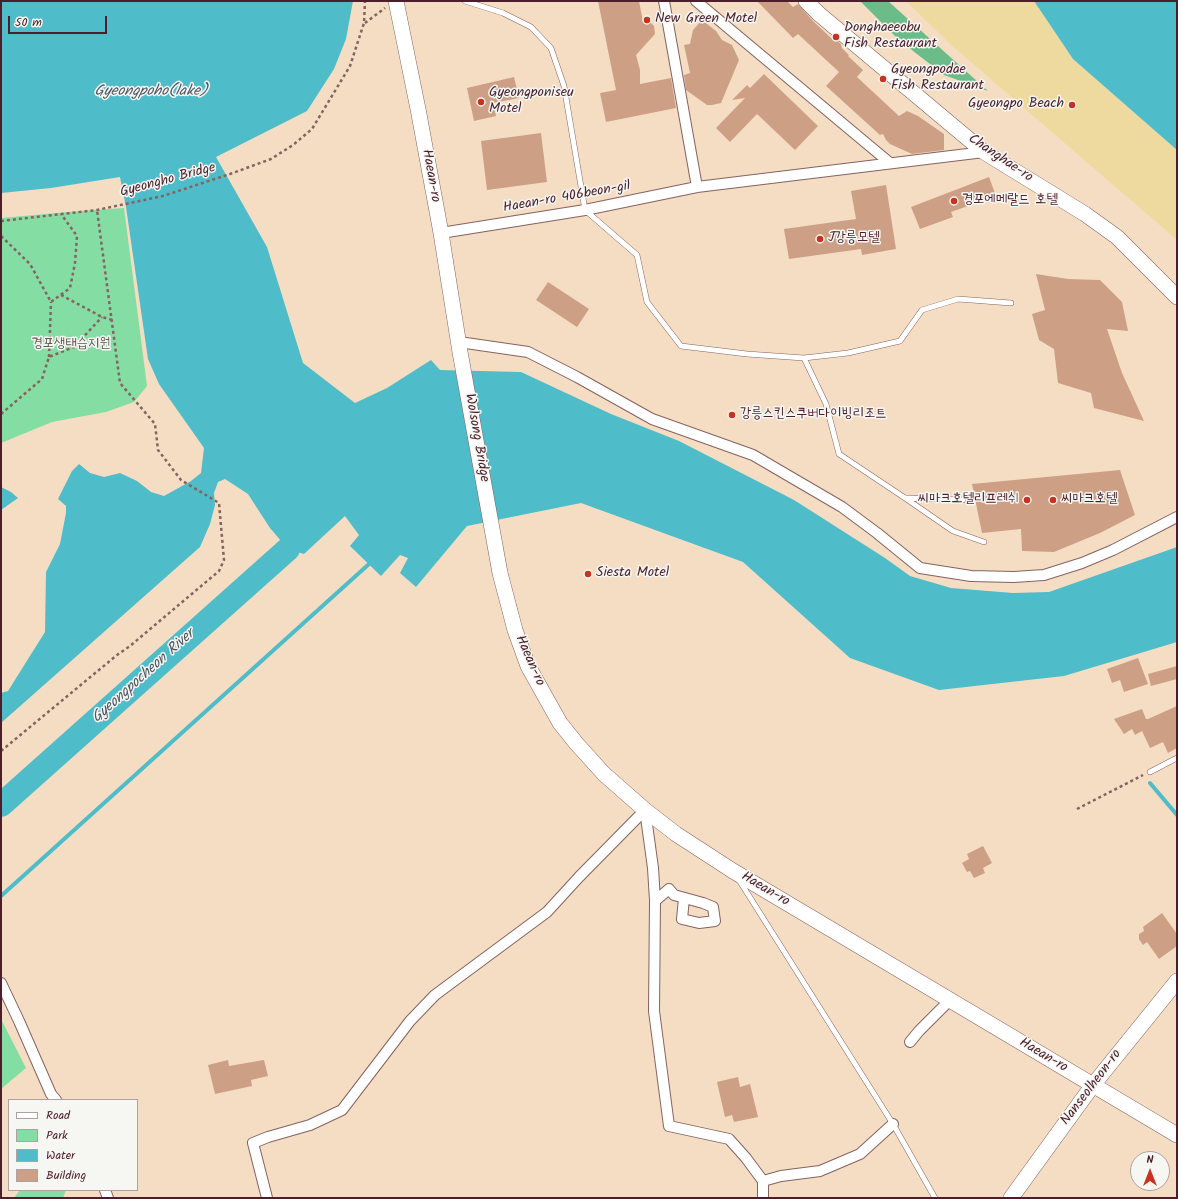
<!DOCTYPE html>
<html>
<head>
<meta charset="utf-8">
<style>
	body { margin:0 }
	#map { position:relative; width:1178px; height:1199px; overflow:hidden; background:#f4ddc3; font-family:Kalam,sans-serif }
	canvas { display:block }
	.frame { position:absolute; inset:0; border:2px solid #4a1f2b; pointer-events:none }
	.legend { position:absolute; left:8px; top:1099px; width:130px; height:92px; box-sizing:border-box; background:#f6f6f2; border:1px solid #b1a0a2; margin:0; padding:5px 7px; list-style:none; font-size:12px; color:#4a1f2b }
	.legend li { display:flex; align-items:center; gap:8px; height:20px }
	.legend b { width:20px; border:1px solid #b1a0a2 }
	.north { position:absolute; left:1130px; top:1151px; width:40px; height:40px; box-sizing:border-box; background:#f6f6f2; border:1px solid #b1a0a2; border-radius:50%; rotate:0deg; font-size:11px; font-weight:700; line-height:16px; text-align:center; color:#4a1f2b }
	.north::after { content:''; display:block; margin:auto; width:14px; height:18px; background:#c8321e; clip-path:polygon(50% 0,100% 100%,50% 72%,0 100%) }
	.scale { position:absolute; left:8px; top:16px; width:99px; height:18px; box-sizing:border-box; border:2px solid #4a1f2b; border-top:0; padding-left:5px; font-size:12px; line-height:14px; white-space:nowrap; color:#4a1f2b; -webkit-text-stroke:3px #f6f6f2; paint-order:stroke }
</style>
</head>
<body>
<div id="map">
<canvas width="1178" height="1199"></canvas>
<div class="frame"></div>
<ul class="legend">
<li><b style="height:5px;background:#fff"></b>Road</li>
<li><b style="height:11px;background:#84dda3"></b>Park</li>
<li><b style="height:11px;background:#4fbcca"></b>Water</li>
<li><b style="height:11px;background:#cda086"></b>Building</li>
</ul>
<div class="north">N</div>
<div class="scale">50 m</div>
</div>
<script>
const ctx = document.querySelector('canvas').getContext('2d');
ctx.lineJoin = 'round';
function paint(path, color) {
  ctx.fillStyle = color;
  ctx.fill(path, 'evenodd');
}
function toPath(rows) {
  const path = new Path2D();
  for (const r of rows) {
    path.moveTo(r[0], r[1]);
    for (let i = 2; i < r.length; i += 2) path.lineTo(r[i], r[i + 1]);
  }
  return path;
}
function stroke(path, color, width, dash) {
  ctx.strokeStyle = color;
  ctx.lineWidth = width;
  ctx.lineCap = dash ? 'butt' : 'round';
  ctx.setLineDash(dash || []);
  ctx.stroke(path);
}
function write(font, color, halo, rows, align = 'center') {
  ctx.font = font + ' Kalam,"Poor Story",sans-serif';
  ctx.lineWidth = 3;
  ctx.setLineDash([]);
  ctx.textBaseline = 'middle';
  ctx.strokeStyle = halo;
  ctx.fillStyle = color;
  for (const [text, x, y, turn = 0] of rows) {
    ctx.save();
    ctx.translate(x, y);
    ctx.rotate((+turn || 0) * Math.PI / 180);
    ctx.textAlign = isNaN(turn) ? turn : align;
    if (halo) ctx.strokeText(text, 0, 0);
    ctx.fillText(text, 0, 0);
    ctx.restore();
  }
}
paint(toPath([
	[124,208,147,386,134,402,106,412,52,422,1,443,1,218,68,212],
	[1,1019,26,1068,1,1089],
	[20,1190,66,1190,63,1198,14,1198]
]), '#84dda3');
paint(toPath([
	[860,1,888,1,988,91,944,75,899,40]
]), '#6bbc89');
paint(toPath([
	[906,1,1034,1,1073,59,1177,150,1177,240,950,44]
]), '#eeda9e');
paint(toPath([
	[1,1,353,1,346,39,334,69,307,111,216,157,267,247,303,363,355,403,387,388,431,360,440,370,521,372,611,414,679,441,794,500,885,558,910,576,951,588,1013,593,1049,592,1177,547,1177,642,1064,676,939,690,850,658,743,562,581,503,467,526,416,587,400,573,408,558,400,555,381,576,350,546,359,535,345,516,304,554,288,549,270,528,248,494,225,479,218,482,214,493,215,505,210,524,200,547,1,723,1,693,8,691,45,632,46,572,60,544,66,513,66,506,58,499,72,471,79,464,90,473,104,477,120,473,137,481,151,492,164,496,191,481,201,473,204,448,159,384,148,359,126,207,120,177,51,188,1,193],
	[1034,1,1177,1,1177,150,1073,59],
	[1,487,11,492,18,498,1,510]
]), '#4fbcca');
stroke(toPath([
	[1150,783,1177,815],
	[1,896,369,564]
]), '#4fbcca', 4);
stroke(toPath([
	[1,805,288,549]
]), '#4fbcca', 24);
paint(toPath([
	[598,1,639,1,643,22,651,23,654,26,655,34,636,55,640,70,640,84,671,78,676,108,606,122,600,93,616,90],
	[757,1,787,1,793,7,798,4,814,22,831,38,833,37,841,44,842,48,849,55,848,56,863,70,857,77,899,116,907,111,918,116,944,134,944,150,912,154,890,144,886,140,883,134,880,135,826,86,839,72,798,34,793,38],
	[702,20,716,31,722,40,732,45,739,60,721,103,712,105,707,105,686,90,684,75,690,73,684,45,690,44,693,30],
	[764,74,818,126,795,150,757,114,730,142,716,128,745,98,732,100,747,85,750,88],
	[514,77,519,98,493,103,496,116,474,121,467,88],
	[541,133,547,182,487,190,481,141],
	[989,177,996,196,951,212,953,217,920,229,911,207],
	[886,185,896,249,862,255,861,249,789,259,784,229,856,219,851,191],
	[1036,274,1068,279,1100,280,1122,302,1128,331,1107,329,1122,373,1144,421,1094,408,1091,393,1058,383,1054,349,1039,340,1032,314,1045,310],
	[548,282,589,309,577,327,536,300],
	[1120,470,1135,515,1100,533,1054,552,1022,551,1021,529,982,533,972,484],
	[1138,658,1148,684,1124,692,1120,680,1112,683,1107,669],
	[1177,666,1177,679,1151,686,1148,674],
	[1177,706,1177,748,1168,753,1163,742,1150,748,1142,731,1135,735,1132,729,1124,734,1114,719,1142,709,1146,719,1148,719],
	[983,846,992,863,983,868,985,873,974,878,970,871,967,872,962,863,969,859,967,854],
	[1162,913,1177,934,1177,946,1159,959,1147,942,1143,945,1139,939,1139,934,1144,931,1143,927],
	[228,1060,229,1066,264,1060,268,1076,251,1080,252,1086,215,1094,208,1065],
	[738,1077,740,1087,750,1084,758,1117,734,1122,732,1115,725,1117,717,1082]
]), '#cda086');
const lane = toPath([
	[465,1,503,13,531,27,551,48,564,86,585,210,637,255,647,302,681,346,747,354,804,358,848,353,900,341,922,310,958,299,1011,303],
	[804,358,826,404,839,454,905,498,953,531,984,542],
	[906,498,963,500],
	[1150,772,1177,758],
	[739,880,893,1124,935,1198]
]);
const street = toPath([
	[664,1,697,187],
	[696,1,890,163],
	[441,233,585,210,697,187,984,152],
	[459,342,528,352,577,377,652,419,753,455,842,507,877,533,920,568,971,576,1014,577,1044,575,1082,563,1113,550,1177,517],
	[645,810,653,868,655,901,654,1011,669,1126,729,1139,746,1158,763,1181],
	[655,901,669,889,674,895,703,903,713,907,715,921,699,923,682,919,684,898],
	[1,983,19,1021,51,1094,56,1100],
	[910,1042,919,1031,950,1000],
	[105,1190,108,1198],
	[267,1198,253,1143,268,1137,310,1125,342,1110,410,1021,435,995,547,912,579,877,645,810],
	[763,1198,763,1181,781,1176,820,1171,860,1154,893,1124]
]);
const secondary = toPath([
	[396,1,418,109,441,233,460,352,500,573,515,630,528,666,560,723,576,743,604,774,645,810,676,834,733,871,1177,1135],
	[806,1,819,14,984,152,1085,214,1117,237,1177,297],
	[1011,1198,1093,1085,1177,981]
]);
stroke(lane, '#866260', 6);
stroke(street, '#866260', 12);
stroke(secondary, '#866260', 16);
stroke(toPath([
	[365,23,385,8],
	[1,221,97,210,163,196,230,174,271,159,293,145,312,129,350,66,364,23,365,1],
	[1,236,30,264,51,302,70,288,75,263,77,236,61,214],
	[61,295,102,317,112,320],
	[49,357,51,302],
	[1,414,42,379,49,357,74,347,102,317],
	[1,751,117,655,130,646,219,571,224,560,219,503,181,480,158,450,155,424,120,383,97,210],
	[1077,809,1143,775]
]), '#866260', 2.5, [3, 3]);
stroke(lane, '#fff', 5);
stroke(street, '#fff', 10);
stroke(secondary, '#fff', 15);
for (const [x, y, r, color] of [
	[647,20,4,"#c8321e"],
	[836,37,4,"#c8321e"],
	[883,79,4,"#c8321e"],
	[481,102,4,"#c8321e"],
	[1072,105,4,"#c8321e"],
	[954,201,4,"#c8321e"],
	[820,239,4,"#c8321e"],
	[732,415,4,"#c8321e"],
	[1027,500,4,"#c8321e"],
	[1053,500,4,"#c8321e"],
	[588,574,4,"#c8321e"]
]) {
  const dot = new Path2D();
  dot.arc(x, y, r, 0, 2 * Math.PI);
  ctx.fillStyle = color;
  ctx.fill(dot);
  stroke(dot, '#f6f6f2', 1.5);
}
write('14px', '#4a1f2b', '#f6f6f2', [
	["New Green Motel",655,20],
	["Donghaeeobu",844,29],
	["Fish Restaurant",844,45],
	["Gyeongpodae",891,71],
	["Fish Restaurant",891,87],
	["Gyeongponiseu",489,94],
	["Motel",489,110],
	["Gyeongpo Beach",1064,105,"right"],
	["경포에메랄드 호텔",962,201],
	["J강릉모텔",828,239],
	["강릉스킨스쿠버다이빙리조트",740,415],
	["씨마크호텔리프레쉬",1019,500,"right"],
	["씨마크호텔",1061,500],
	["Siesta Motel",596,574]
], 'left');
write('14px', '#4a1f2b', '#f6f6f2', [
	["Changhae-ro",1000,159,34],
	["Haean-ro",430,176,80],
	["Gyeongho Bridge",168,181,-15],
	["Haean-ro 406beon-gil",567,198,-10],
	["Wolsong Bridge",476,438,80],
	["Haean-ro",529,661,66],
	["Haean-ro",765,890,31],
	["Haean-ro",1043,1056,31],
	["Nanseolheon-ro",1092,1088,-53]
]);
write('14px', '#5b584f', '#f6f6f2', [
	["경포생태습지원",71,345]
]);
write('italic 15px', '#4c5663', '#f6f6f2', [
	["Gyeongpoho(lake)",151,92],
	["Gyeongpocheon River",144,677,-42]
]);
</script>
</body>
</html>
